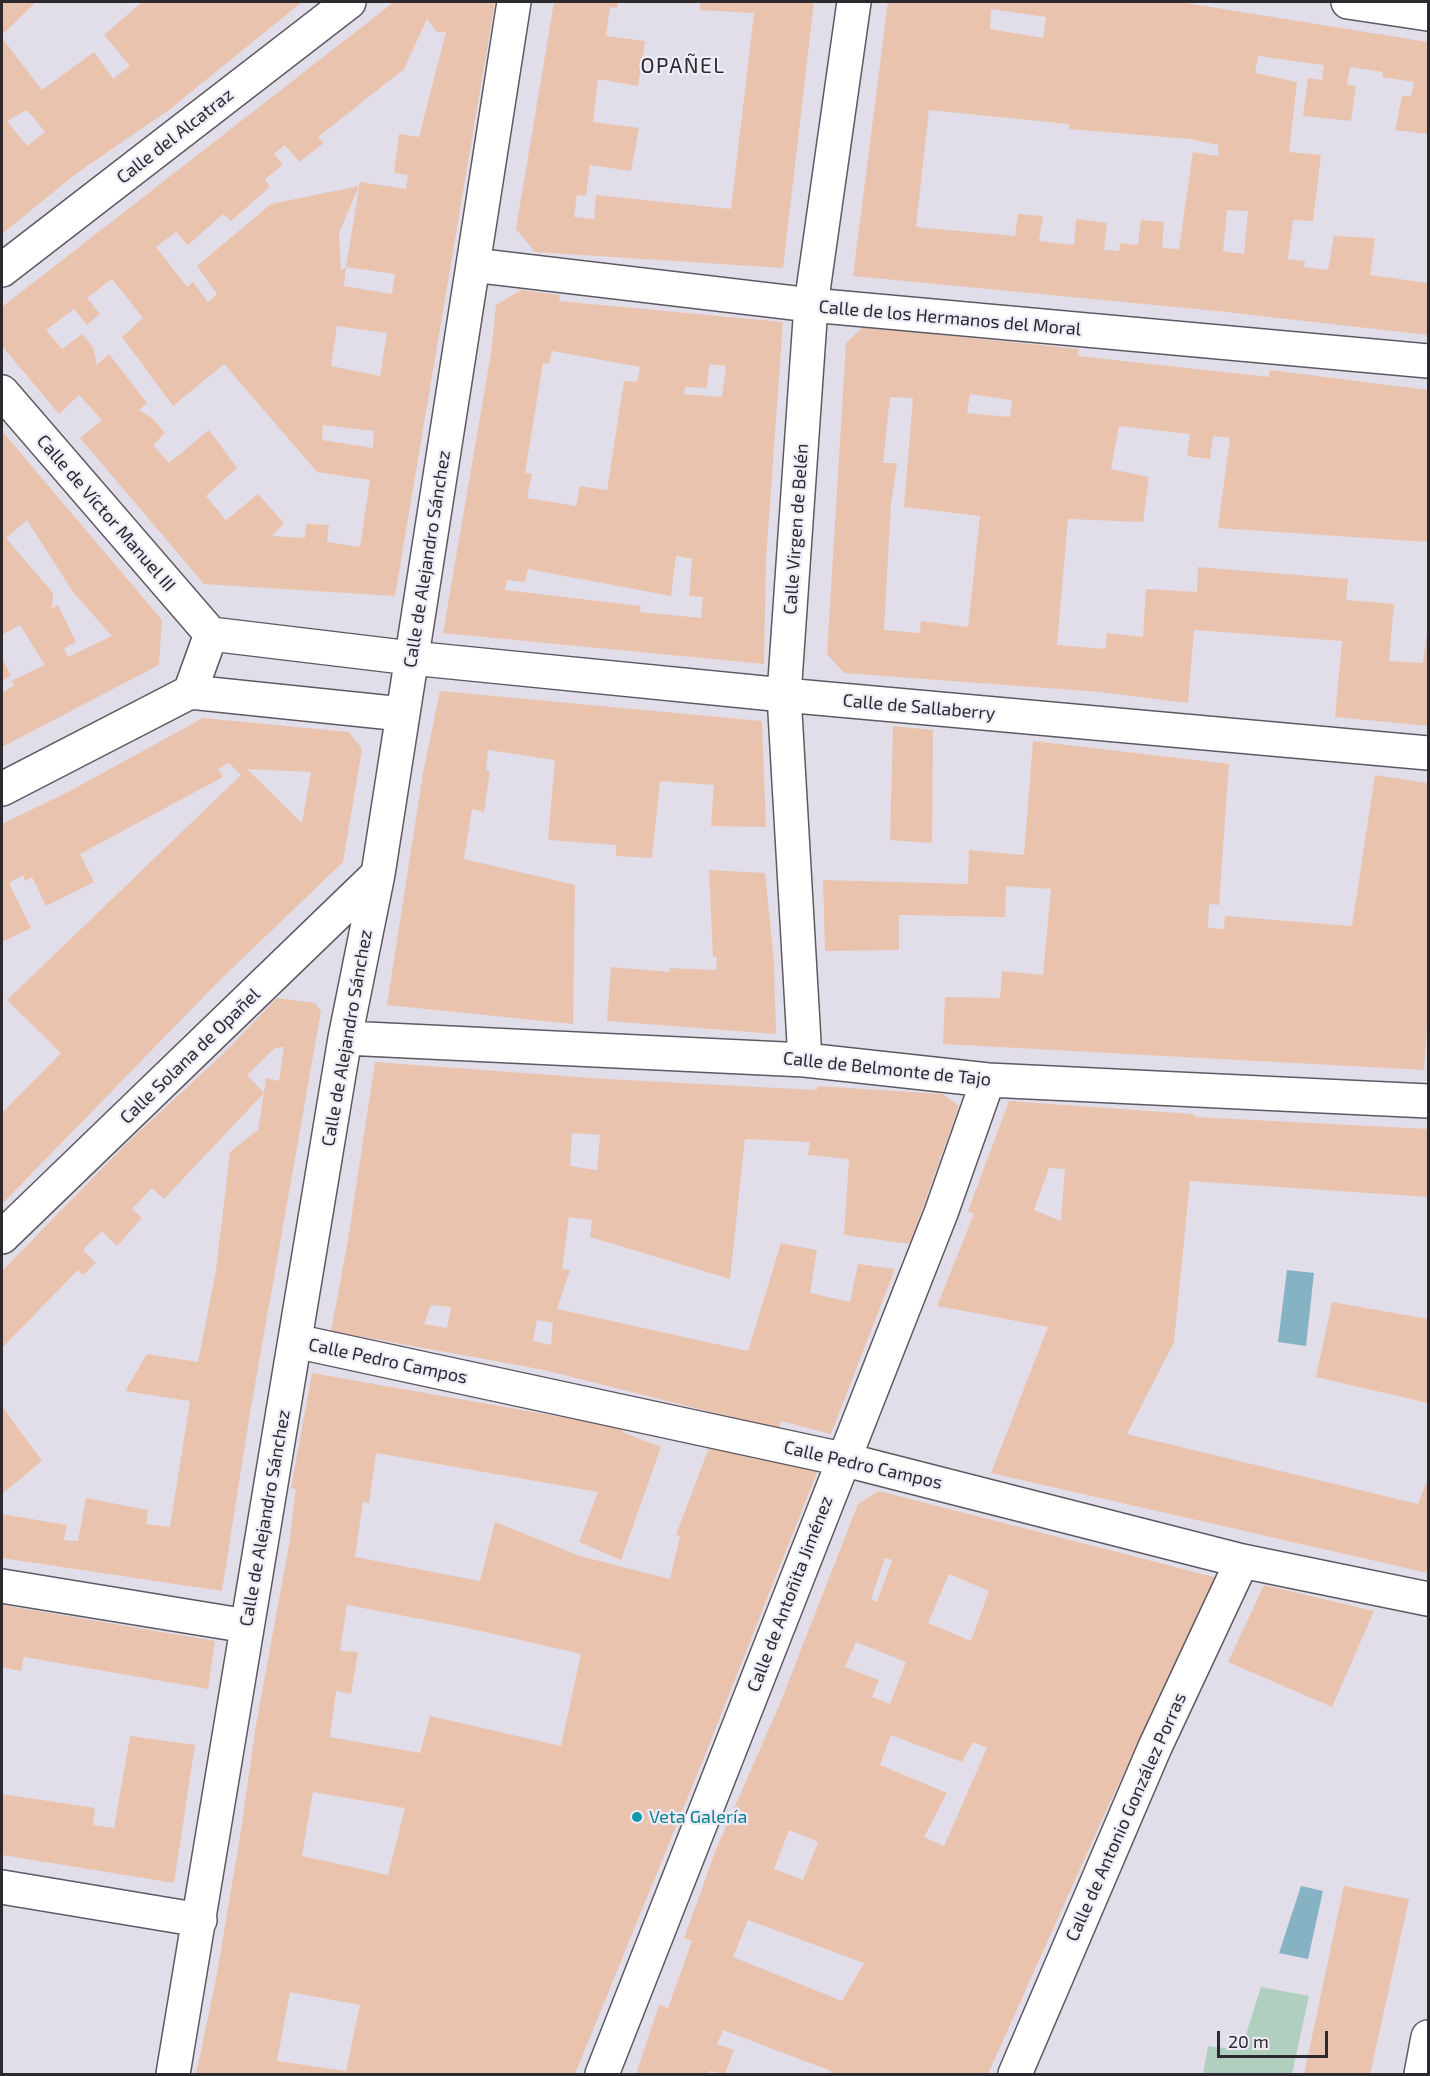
<!DOCTYPE html>
<html>
<head>
<meta charset="utf-8">
<style>
	body { margin:0 }
	#map { position:relative; width:1430px; height:2076px; overflow:hidden; background:#e2dee9; font-family:"Exo 2",sans-serif }
	canvas { display:block }
	.frame { position:absolute; inset:0; border:3px solid #2c2a2e; pointer-events:none }
	.scale { position:absolute; left:1217px; top:2031px; width:111px; height:27px; box-sizing:border-box; border:3px solid #2c2a2e; border-top:0; padding-left:8px; font-size:18px; line-height:21px; white-space:nowrap; color:#2c2a2e; -webkit-text-stroke:4px #efebf7; paint-order:stroke }
</style>
</head>
<body>
<div id="map">
<canvas width="1430" height="2076"></canvas>
<div class="frame"></div>
<div class="scale">20 m</div>
</div>
<script>
const ctx = document.querySelector('canvas').getContext('2d');
ctx.lineJoin = 'round';
function paint(path, color) {
  ctx.fillStyle = color;
  ctx.fill(path, 'evenodd');
}
function toPath(rows) {
  const path = new Path2D();
  for (const r of rows) {
    path.moveTo(r[0], r[1]);
    for (let i = 2; i < r.length; i += 2) path.lineTo(r[i], r[i + 1]);
  }
  return path;
}
function stroke(path, color, width, dash) {
  ctx.strokeStyle = color;
  ctx.lineWidth = width;
  ctx.lineCap = dash ? 'butt' : 'round';
  ctx.setLineDash(dash || []);
  ctx.stroke(path);
}
function write(font, color, halo, rows, align = 'center') {
  ctx.font = font + ' "Exo 2",sans-serif';
  ctx.lineWidth = 4.5;
  ctx.setLineDash([]);
  ctx.textBaseline = 'middle';
  ctx.strokeStyle = halo;
  ctx.fillStyle = color;
  for (const [text, x, y, turn = 0] of rows) {
    ctx.save();
    ctx.translate(x, y);
    ctx.rotate((+turn || 0) * Math.PI / 180);
    ctx.textAlign = isNaN(turn) ? turn : align;
    if (halo) ctx.strokeText(text, 0, 0);
    ctx.fillText(text, 0, 0);
    ctx.restore();
  }
}
paint(toPath([
	[1261,1987,1309,1996,1292,2074,1203,2074,1208,2046,1241,2050]
]), '#b1cfbf');
paint(toPath([
	[1287,1270,1314,1273,1306,1346,1278,1342],
	[1301,1886,1323,1891,1308,1959,1279,1953]
]), '#86b3c3');
paint(toPath([
	[2,2,36,2,2,35],
	[142,2,302,2,169,110,77,173,2,234,2,38,42,90,94,52,113,79,130,66,104,35],
	[27,110,45,132,27,146,7,121],
	[394,2,495,2,395,596,204,584,80,438,102,420,79,395,59,414,2,346,2,307],
	[427,19,437,32,446,32,419,137,399,134,394,173,408,175,406,189,360,182,346,267,341,270,339,233,359,186,271,204,197,266,217,294,208,302,193,282,187,287,156,247,176,232,188,245,223,214,231,221,270,187,265,179,283,165,274,154,285,145,299,162,324,143,318,137,404,69],
	[346,267,395,274,392,294,344,286],
	[112,279,143,318,122,337,173,406,224,364,317,472,370,480,360,547,327,542,329,525,306,524,305,538,272,536,284,523,258,494,226,520,206,496,237,468,209,430,169,463,153,445,165,433,153,419,139,410,147,403,109,354,97,365,93,347,82,334,62,349,46,330,74,309,87,325,100,314,87,298],
	[337,326,387,333,380,376,331,366],
	[323,425,374,431,373,448,322,440],
	[554,2,618,2,617,8,610,7,606,36,645,41,638,86,598,79,593,122,639,128,631,171,590,165,586,196,577,195,574,217,594,219,596,195,731,209,754,13,700,10,700,2,814,2,783,268,535,252,516,229],
	[888,2,1180,2,1428,42,1428,134,1395,130,1402,96,1411,96,1414,82,1382,77,1383,72,1350,67,1347,85,1356,86,1351,121,1303,116,1308,78,1322,80,1324,65,1258,56,1255,73,1297,82,1289,152,1321,155,1313,221,1293,220,1288,259,1305,261,1304,267,1328,270,1334,236,1375,238,1370,275,1428,283,1428,335,1217,311,853,276],
	[991,9,1046,17,1043,38,990,29],
	[929,110,1069,124,1069,129,1190,139,1218,145,1218,156,1193,152,1179,249,1162,248,1164,222,1141,220,1138,245,1120,243,1119,251,1104,250,1107,223,1076,219,1074,245,1039,241,1043,216,1018,214,1015,236,916,227],
	[1227,210,1248,211,1244,254,1223,251],
	[521,290,560,295,559,301,783,322,766,559,764,664,443,633,491,353,496,305],
	[552,351,640,367,637,382,624,381,607,490,580,486,576,506,527,498,532,474,525,473,543,363,549,364],
	[709,364,726,366,722,397,684,394,685,387,707,388],
	[676,556,692,559,689,596,703,597,701,618,640,612,641,606,505,590,507,580,525,582,528,569,671,596],
	[863,327,1079,349,1078,356,1269,377,1270,370,1428,390,1428,542,1218,528,1230,438,1213,436,1210,459,1187,456,1190,434,1119,426,1111,469,1149,477,1143,522,1068,519,1057,645,1105,649,1107,633,1143,637,1146,589,1197,592,1198,567,1348,579,1346,600,1394,604,1389,661,1423,663,1428,624,1428,726,1335,717,1342,641,1194,630,1188,703,1100,692,844,673,827,654,846,343],
	[970,394,1012,400,1010,417,967,413],
	[890,397,913,398,904,507,980,516,968,627,921,621,920,633,884,630,891,504,897,463,883,463],
	[2,431,162,620,159,665,2,747,2,692,14,686,11,681,45,665,20,625,2,635],
	[27,520,73,592,112,636,68,657,64,648,76,642,58,605,52,609,53,593,6,538],
	[2,658,11,676,2,681],
	[440,691,762,721,766,827,711,826,714,785,660,781,652,858,616,856,616,845,548,840,555,760,488,750,486,770,490,771,484,812,472,809,464,859,575,885,573,1024,387,1005,423,773],
	[203,718,349,732,362,749,343,862,220,980,2,1204,2,1113,61,1053,7,1000,241,775,229,763,218,769,223,777,80,854,94,882,46,906,32,877,25,881,23,875,9,883,31,928,2,942,2,824,68,792],
	[247,769,311,772,302,823],
	[893,726,933,730,932,843,890,840],
	[1033,741,1229,764,1219,905,1209,904,1208,928,1224,929,1225,916,1352,926,1375,775,1428,783,1428,1012,1424,1070,943,1044,945,997,1000,998,1002,971,1043,975,1051,889,1006,886,1005,917,899,915,899,950,825,951,823,880,968,884,969,850,1024,855],
	[709,870,765,873,774,961,776,1034,607,1021,611,967,670,972,669,968,716,970,717,957,713,957],
	[277,998,315,1003,321,1011,250,1413,222,1591,2,1558,2,1514,67,1525,64,1540,78,1541,86,1498,148,1510,146,1524,170,1527,190,1401,125,1391,147,1354,198,1362,216,1270,230,1152,258,1130,264,1093,164,1199,152,1188,132,1209,142,1218,117,1246,102,1231,83,1250,96,1263,83,1275,78,1270,2,1348,2,1271,127,1143,225,1052],
	[284,1047,279,1081,266,1078,264,1093,247,1075,275,1048],
	[375,1062,606,1079,817,1090,817,1086,943,1094,959,1106,910,1244,844,1235,849,1159,808,1155,810,1142,745,1139,730,1279,590,1237,592,1220,569,1217,562,1269,570,1270,557,1309,748,1351,781,1243,817,1250,810,1293,850,1302,858,1264,895,1269,831,1434,781,1421,779,1429,544,1370,331,1331,348,1240],
	[572,1133,600,1135,597,1170,570,1166],
	[431,1305,451,1307,447,1328,424,1324],
	[537,1320,553,1323,551,1345,533,1341],
	[1009,1101,1192,1114,1196,1117,1428,1129,1428,1197,1190,1181,1174,1342,1127,1434,1418,1504,1428,1478,1428,1573,991,1473,1048,1327,937,1306,974,1214,968,1211],
	[1049,1168,1065,1169,1061,1221,1034,1210],
	[1332,1302,1428,1319,1428,1403,1316,1377],
	[312,1373,624,1428,622,1432,661,1447,621,1560,579,1542,598,1492,376,1453,369,1503,363,1502,355,1557,480,1581,495,1522,580,1556,670,1579,680,1536,676,1535,710,1445,818,1470,697,1775,575,2074,196,2074,216,1979,239,1843,256,1725,289,1545,296,1489,291,1488],
	[347,1605,468,1628,581,1654,561,1746,430,1716,420,1753,330,1737,336,1691,351,1694,358,1652,340,1651],
	[313,1792,405,1808,388,1875,302,1856],
	[290,1992,360,2005,346,2071,277,2061],
	[2,1406,42,1461,2,1494],
	[879,1491,1218,1578,1110,1802,988,2074,831,2074,831,2071,723,2030,717,2044,734,2050,725,2074,710,2071,708,2074,636,2074,659,2005,668,2008,692,1941,684,1938,717,1847,779,1706,858,1504],
	[885,1558,892,1560,877,1602,871,1599],
	[949,1574,989,1591,971,1641,928,1623],
	[856,1642,906,1662,890,1704,872,1697,879,1680,845,1667],
	[891,1735,962,1762,973,1742,987,1748,944,1846,924,1837,947,1793,880,1765],
	[789,1830,818,1842,803,1880,774,1869],
	[748,1920,864,1963,842,2001,733,1957],
	[1264,1585,1374,1611,1332,1707,1228,1662],
	[2,1605,215,1641,208,1689,24,1657,21,1671,2,1667],
	[130,1736,195,1745,174,1883,2,1855,2,1794,95,1808,93,1825,114,1828],
	[1344,1886,1409,1899,1370,2074,1304,2074]
]), '#eac3ae');
const minor = toPath([
	[1348,2,1428,14],
	[473,265,811,305,1428,361],
	[2,270,349,2],
	[2,392,211,634,411,658,784,695,1428,753],
	[190,692,402,714],
	[190,692,211,634],
	[2,789,190,692],
	[345,1038,805,1060,988,1080,1428,1101],
	[805,1060,784,695,811,305,854,2],
	[2,1237,378,874],
	[295,1341,842,1459,1242,1561,1428,1599],
	[2,1586,247,1626],
	[2,1887,200,1920],
	[173,2074,345,1038,378,874,514,2],
	[602,2074,941,1213,988,1080],
	[1015,2074,1155,1747,1242,1561],
	[1421,2074,1428,2037]
]);
stroke(minor, '#5d5963', 36);
stroke(minor, '#fff', 33);
for (const [x, y, r, color] of [
	[637,1817,6,"#0f9aa8"]
]) {
  const dot = new Path2D();
  dot.arc(x, y, r, 0, 2 * Math.PI);
  ctx.fillStyle = color;
  ctx.fill(dot);
  stroke(dot, '#efebf7', 2);
}
write('18px', '#2c2a2e', '#efebf7', [
	["Calle del Alcatraz",175,136,-38],
	["Calle de los Hermanos del Moral",950,318,5],
	["Calle de Víctor Manuel III",106,513,49],
	["Calle Virgen de Belén",796,529,-86],
	["Calle de Alejandro Sánchez",427,559,-81],
	["Calle de Sallaberry",919,707,5],
	["Calle de Alejandro Sánchez",347,1038,-80],
	["Calle Solana de Opañel",190,1056,-44],
	["Calle de Belmonte de Tajo",887,1069,6],
	["Calle Pedro Campos",388,1361,12],
	["Calle Pedro Campos",863,1465,13],
	["Calle de Alejandro Sánchez",265,1518,-80],
	["Calle de Antoñita Jiménez",790,1594,-69],
	["Calle de Antonio González Porras",1126,1817,-66]
]);
write('18px', '#0d838f', '#efebf7', [
	["Veta Galería",649,1817]
], 'left');
ctx.letterSpacing = '1.5px';
write('21px', '#2c2a2e', '#efebf7', [
	["OPAÑEL",683,66]
]);
ctx.letterSpacing = '0px';
</script>
</body>
</html>
